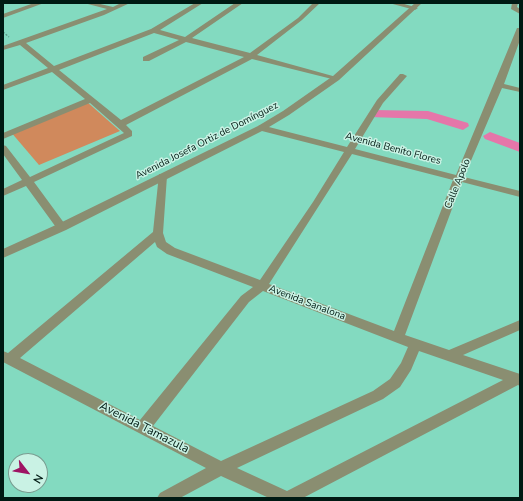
<!DOCTYPE html>
<html>
<head>
<meta charset="utf-8">
<style>
	body { margin:0 }
	#map { position:relative; width:523px; height:501px; overflow:hidden; background:#83dac0; font-family:"Nunito Sans",sans-serif }
	canvas { display:block }
	.frame { position:absolute; inset:0; border:4px solid #001a13; pointer-events:none }
	.north { position:absolute; left:8px; top:453px; width:40px; height:40px; box-sizing:border-box; background:#c9f2e4; border:1px solid #799c90; border-radius:50%; rotate:121deg; font-size:11px; font-weight:700; line-height:16px; text-align:center; color:#001a13 }
	.north::after { content:''; display:block; margin:auto; width:14px; height:18px; background:#9e1463; clip-path:polygon(50% 0,100% 100%,50% 72%,0 100%) }
</style>
</head>
<body>
<div id="map">
<canvas width="523" height="501"></canvas>
<div class="frame"></div>
<div class="north">N</div>
</div>
<script>
const ctx = document.querySelector('canvas').getContext('2d');
ctx.lineJoin = 'round';
function paint(path, color) {
  ctx.fillStyle = color;
  ctx.fill(path, 'evenodd');
}
function toPath(rows) {
  const path = new Path2D();
  for (const r of rows) {
    path.moveTo(r[0], r[1]);
    for (let i = 2; i < r.length; i += 2) path.lineTo(r[i], r[i + 1]);
  }
  return path;
}
function stroke(path, color, width, dash) {
  ctx.strokeStyle = color;
  ctx.lineWidth = width;
  ctx.lineCap = dash ? 'butt' : 'round';
  ctx.setLineDash(dash || []);
  ctx.stroke(path);
}
function write(font, color, halo, rows, align = 'center') {
  ctx.font = font + ' "Nunito Sans",sans-serif';
  ctx.lineWidth = 3;
  ctx.setLineDash([]);
  ctx.textBaseline = 'middle';
  ctx.strokeStyle = halo;
  ctx.fillStyle = color;
  for (const [text, x, y, turn = 0] of rows) {
    ctx.save();
    ctx.translate(x, y);
    ctx.rotate((+turn || 0) * Math.PI / 180);
    ctx.textAlign = isNaN(turn) ? turn : align;
    if (halo) ctx.strokeText(text, 0, 0);
    ctx.fillText(text, 0, 0);
    ctx.restore();
  }
}
paint(toPath([
	[86,101,120,131,39,165,10,131]
]), '#d0895c');
paint(toPath([
	[374,110,428,111,468,123,469,126,463,130,427,119,370,117,368,114,374,110],
	[490,132,520,143,520,152,485,139,483,136,490,132]
]), '#e576a9');
stroke(toPath([
	[3,32,9,37]
]), '#579985', 1.5, [2, 1.5]);
paint(toPath([
	[34,3,44,3,3,18,3,14,34,3],
	[84,3,96,3,113,7,121,3,130,3,104,15,26,43,54,66,151,29,195,3,203,3,160,30,185,37,235,3,243,3,192,38,250,53,298,18,313,3,320,3,302,20,257,55,340,78,336,80,252,59,126,125,132,131,132,136,34,182,67,227,62,231,58,230,26,186,3,196,3,189,22,180,3,154,3,145,6,146,30,177,124,133,90,103,3,139,3,133,85,99,52,72,3,90,3,85,48,68,20,45,3,50,3,46,107,9,84,3],
	[154,33,179,40,143,57,143,61,149,61,186,42,244,57,121,120,59,70,154,33],
	[389,3,401,3,418,8,415,10,389,3],
	[512,3,518,3,517,7,520,9,520,14,511,9,512,3],
	[517,28,520,28,520,40,504,84,520,88,520,92,502,88,464,177,520,191,520,197,462,182,405,335,449,350,520,320,520,330,463,355,520,374,520,386,518,385,303,498,269,498,221,476,180,498,157,498,160,493,206,468,3,362,3,351,8,353,153,232,159,174,165,174,167,176,163,233,166,242,175,248,260,280,313,202,344,152,258,130,258,126,261,125,347,147,377,100,400,74,403,74,407,76,383,103,355,149,456,175,517,28],
	[352,154,453,180,394,331,269,284,352,154],
	[155,242,157,247,167,254,253,287,241,296,140,420,20,358,155,242],
	[263,291,408,347,401,363,390,379,373,391,221,461,153,426,249,302,263,291],
	[419,351,503,380,287,491,237,468,383,399,400,387,411,370,419,351]
]), '#8a8e71');
paint(toPath([
	[415,3,422,3,339,80,289,115,264,130,66,230,3,258,3,249,58,224,258,126,283,111,333,76,415,3]
]), '#8a8e71');
write('10px', '#001a13', '#c9f2e4', [
	["Avenida Josefa Ortiz de Domínguez",207,141,-27],
	["Avenida Benito Flores",393,149,15],
	["Calle Apolo",458,184,-68],
	["Avenida Sanalona",307,303,21]
]);
write('12px', '#001a13', '#c9f2e4', [
	["Avenida Tamazula",144,428,27]
]);
</script>
</body>
</html>
